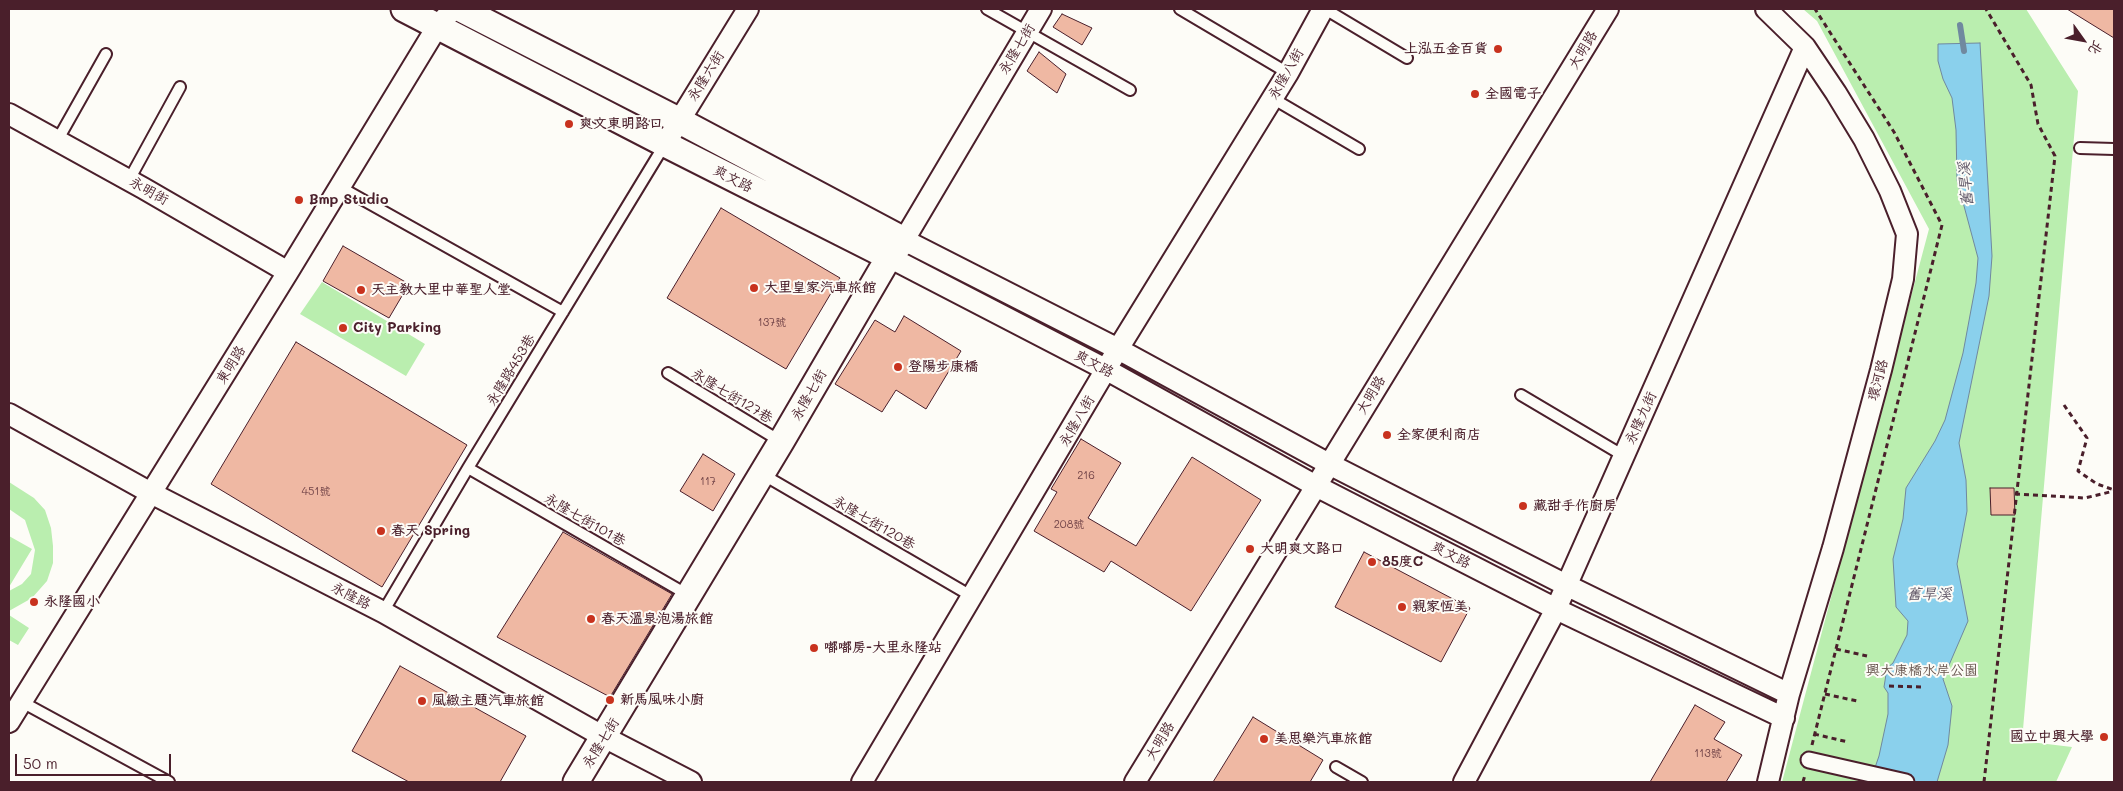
<!DOCTYPE html>
<html>
<head>
<meta charset="utf-8">
<style>
	body { margin:0 }
	#map { position:relative; width:2123px; height:791px; overflow:hidden; background:#fdfcf7; font-family:Mali,"LXGW WenKai TC",sans-serif }
	canvas { display:block }
	.frame { position:absolute; inset:0; border:10px solid #4a1f2b; pointer-events:none }
	.north { position:absolute; left:2058px; top:15px; width:50px; height:50px; -webkit-text-stroke:4px #fdfcf7; paint-order:stroke; rotate:122deg; font-size:14px; font-weight:700; line-height:20px; text-align:center; color:#4a1f2b }
	.north::after { content:''; display:block; margin:auto; width:18px; height:22px; background:#4a1f2b; clip-path:polygon(50% 0,100% 100%,50% 72%,0 100%) }
	.scale { position:absolute; left:15px; top:754px; width:156px; height:22px; box-sizing:border-box; border:2px solid #4a1f2b; border-top:0; padding-left:6px; font-size:15px; line-height:18px; white-space:nowrap; color:#4a1f2b; -webkit-text-stroke:4px #fdfcf7; paint-order:stroke }
</style>
</head>
<body>
<div id="map">
<canvas width="2123" height="791"></canvas>
<div class="frame"></div>
<div class="north">北</div>
<div class="scale">50 m</div>
</div>
<script>
const ctx = document.querySelector('canvas').getContext('2d');
ctx.lineJoin = 'round';
function paint(path, color) {
  ctx.fillStyle = color;
  ctx.fill(path, 'evenodd');
}
function toPath(rows) {
  const path = new Path2D();
  for (const r of rows) {
    path.moveTo(r[0], r[1]);
    for (let i = 2; i < r.length; i += 2) path.lineTo(r[i], r[i + 1]);
  }
  return path;
}
function stroke(path, color, width, dash) {
  ctx.strokeStyle = color;
  ctx.lineWidth = width;
  ctx.lineCap = dash ? 'butt' : 'round';
  ctx.setLineDash(dash || []);
  ctx.stroke(path);
}
function write(font, color, halo, rows, align = 'center') {
  ctx.font = font + ' Mali,"LXGW WenKai TC",sans-serif';
  ctx.lineWidth = 4;
  ctx.setLineDash([]);
  ctx.textBaseline = 'middle';
  ctx.strokeStyle = halo;
  ctx.fillStyle = color;
  for (const [text, x, y, turn = 0] of rows) {
    ctx.save();
    ctx.translate(x, y);
    ctx.rotate((+turn || 0) * Math.PI / 180);
    ctx.textAlign = isNaN(turn) ? turn : align;
    if (halo) ctx.strokeText(text, 0, 0);
    ctx.fillText(text, 0, 0);
    ctx.restore();
  }
}
paint(toPath([
	[1803,9,2026,9,2078,91,2022,741,2072,747,2056,782,1782,782,1929,229,1817,21],
	[322,282,425,344,406,376,300,314],
	[9,482,34,498,45,510,51,528,53,546,53,563,47,581,32,598,9,611,9,591,22,584,31,574,35,550,25,520,9,509],
	[9,536,32,549,9,587],
	[9,615,29,628,18,645,9,640]
]), '#baeeaf');
const water = toPath([
	[1980,43,1992,256,1989,296,1959,443,1966,480,1967,511,1957,564,1968,621,1943,679,1952,706,1948,745,1937,782,1870,782,1879,756,1888,714,1888,693,1884,687,1887,668,1893,663,1907,635,1908,621,1896,607,1893,559,1903,519,1906,488,1935,441,1945,420,1963,353,1976,283,1978,258,1957,180,1956,130,1952,98,1943,79,1938,61,1938,44,1980,43]
]);
paint(water, '#8ad0ec');
stroke(water, '#70899f', 1);
stroke(toPath([
	[1960,25,1964,51]
]), '#70899f', 6);
const building = toPath([
	[2067,9,2114,9,2114,38,2067,9],
	[1062,14,1092,28,1082,45,1053,27,1062,14],
	[1039,52,1066,74,1057,93,1027,71,1039,52],
	[721,208,840,278,786,369,667,298,721,208],
	[343,246,409,284,389,318,323,281,343,246],
	[904,316,961,351,926,409,896,390,882,412,835,384,875,320,895,332,904,316],
	[296,342,467,445,382,587,211,484,296,342],
	[1081,439,1121,463,1088,518,1136,546,1192,457,1261,500,1191,611,1111,561,1104,572,1034,531,1057,492,1051,489,1081,439],
	[703,454,735,474,713,511,680,491,703,454],
	[1990,488,2014,488,2015,515,1991,515,1990,488],
	[563,532,672,594,610,697,497,637,563,532],
	[1364,552,1470,608,1441,662,1335,607,1364,552],
	[400,666,526,736,500,782,409,782,352,751,400,666],
	[1695,705,1725,722,1714,739,1742,755,1726,782,1650,782,1695,705],
	[1253,717,1323,760,1310,782,1213,782,1253,717]
]);
paint(building, '#efb8a3');
stroke(building, '#4a1f2b', 1);
const service = toPath([
	[987,9,1130,90],
	[1180,9,1288,73],
	[1325,9,1407,58],
	[1272,98,1359,149],
	[57,141,106,54],
	[2080,148,2114,149],
	[129,180,180,87],
	[340,187,563,312],
	[668,373,780,441],
	[1521,395,1624,456],
	[468,468,688,595],
	[762,474,973,597],
	[383,612,468,468,665,144],
	[22,702,169,782],
	[1336,767,1362,782]
]);
const pedestrian = toPath([
	[1809,760,1906,782]
]);
const minor = toPath([
	[1041,9,904,240,1118,349,1329,464,1566,585,1789,694],
	[1766,9,1805,47,1836,93,1864,139,1890,191,1907,234,1903,279,1881,370,1833,548,1789,694,1768,782],
	[9,114,143,188,288,272],
	[665,144,748,9],
	[889,257,1107,370,1316,486,1556,609,1784,718],
	[9,414,151,493,383,612,604,737,691,782],
	[9,722,288,272,437,27,453,9],
	[862,782,1118,349,1288,73,1323,9],
	[1135,782,1608,9],
	[1464,782,1556,609,1805,47]
]);
const tertiary = toPath([
	[404,9,665,144,889,257],
	[461,9,678,120,904,240,889,257,781,442,576,782]
]);
stroke(service, '#4a1f2b', 14);
stroke(pedestrian, '#4a1f2b', 19);
stroke(minor, '#4a1f2b', 24);
stroke(tertiary, '#4a1f2b', 29);
stroke(toPath([
	[2064,405,2087,438,2078,471,2097,484,2114,490],
	[2015,494,2085,498,2114,491],
	[1836,649,1867,656],
	[1889,686,1923,687],
	[1825,694,1857,701],
	[1814,734,1848,742],
	[1812,745,1942,225,1894,132,1815,9],
	[1803,782,1805,775],
	[1984,782,2055,156,2038,124,2031,85,1986,9]
]), '#4a1f2b', 3, [5, 4]);
stroke(service, '#fdfcf7', 10);
stroke(pedestrian, '#fdfcf7', 15);
stroke(minor, '#fdfcf7', 20);
stroke(tertiary, '#fdfcf7', 25);
for (const [x, y, r, color] of [
	[1498,49,5,"#c8321e"],
	[1475,94,5,"#c8321e"],
	[569,124,5,"#c8321e"],
	[299,200,5,"#c8321e"],
	[754,288,5,"#c8321e"],
	[361,290,5,"#c8321e"],
	[343,328,5,"#c8321e"],
	[898,367,5,"#c8321e"],
	[1387,435,5,"#c8321e"],
	[1523,506,5,"#c8321e"],
	[381,531,5,"#c8321e"],
	[1250,549,5,"#c8321e"],
	[1372,562,5,"#c8321e"],
	[34,602,5,"#c8321e"],
	[1402,607,5,"#c8321e"],
	[591,619,5,"#c8321e"],
	[814,648,5,"#c8321e"],
	[610,700,5,"#c8321e"],
	[422,701,5,"#c8321e"],
	[2104,737,5,"#c8321e"],
	[1264,739,5,"#c8321e"]
]) {
  const dot = new Path2D();
  dot.arc(x, y, r, 0, 2 * Math.PI);
  ctx.fillStyle = color;
  ctx.fill(dot);
  stroke(dot, '#fdfcf7', 2);
}
write('11px', '#734549', null, [
	["137號",772,323],
	["216",1086,476],
	["117",708,482],
	["451號",316,492],
	["208號",1069,525],
	["113號",1708,754]
]);
write('14px', '#4a1f2b', '#fdfcf7', [
	["永隆七街",1017,49,-59],
	["大明路",1583,50,-59],
	["永隆八街",1286,74,-60],
	["永隆六街",706,76,-58],
	["爽文路",733,179,27],
	["永明街",149,191,29],
	["爽文路",1094,364,28],
	["東明路",231,365,-58],
	["永隆路453巷",511,370,-59],
	["環河路",1878,380,-75],
	["永隆七街",809,395,-60],
	["大明路",1371,395,-59],
	["永隆七街127巷",732,396,31],
	["永隆九街",1641,418,-66],
	["永隆八街",1077,421,-60],
	["永隆七街101巷",585,520,30],
	["永隆七街120巷",874,523,30],
	["爽文路",1451,555,27],
	["永隆路",351,596,27],
	["大明路",1160,741,-59],
	["永隆七街",601,743,-58]
]);
write('bold 14px', '#4a1f2b', '#fdfcf7', [
	["上泓五金百貨",1488,49,"right"],
	["全國電子",1485,94],
	["爽文東明路口",579,124],
	["Bmp Studio",309,200],
	["大里皇家汽車旅館",764,288],
	["天主教大里中華聖人堂",371,290],
	["City Parking",353,328],
	["登陽步康橋",908,367],
	["全家便利商店",1397,435],
	["藏甜手作廚房",1533,506],
	["春天 Spring",391,531],
	["大明爽文路口",1260,549],
	["85度C",1382,562],
	["永隆國小",44,602],
	["親家恆美",1412,607],
	["春天溫泉泡湯旅館",601,619],
	["嘟嘟房-大里永隆站",824,648],
	["新馬風味小廚",620,700],
	["風緻主題汽車旅館",432,701],
	["國立中興大學",2094,737,"right"],
	["美思樂汽車旅館",1274,739]
], 'left');
write('14px', '#66534c', '#fdfcf7', [
	["興大康橋水岸公園",1922,671]
]);
write('italic 15px', '#5d5465', '#fdfcf7', [
	["舊旱溪",1966,184,-95],
	["舊旱溪",1929,594]
]);
</script>
</body>
</html>
